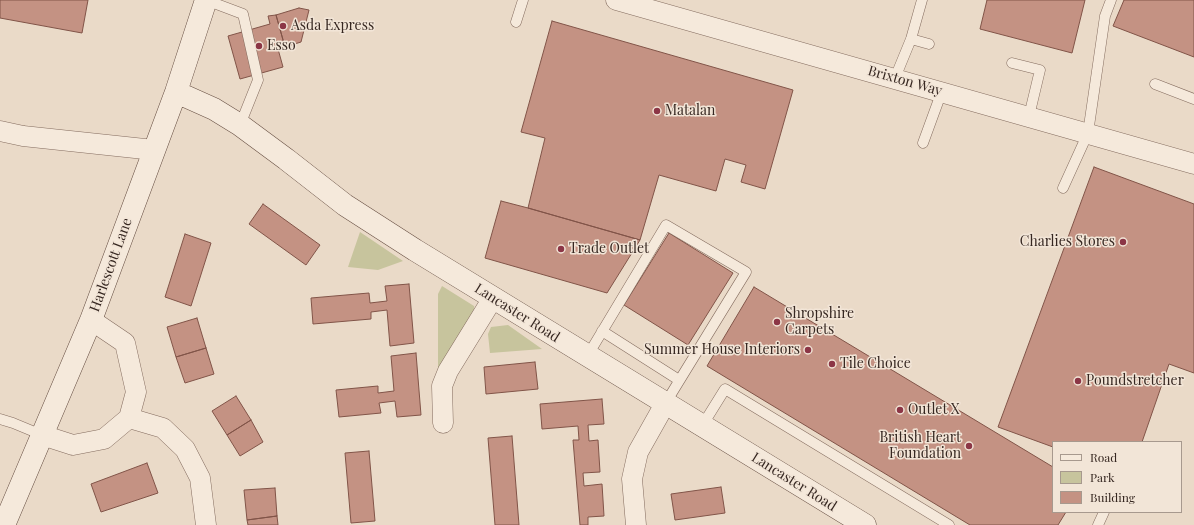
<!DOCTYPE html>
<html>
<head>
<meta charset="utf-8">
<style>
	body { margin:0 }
	#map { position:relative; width:1194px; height:525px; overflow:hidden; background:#eadac8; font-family:"Playfair Display",serif }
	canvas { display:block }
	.legend { position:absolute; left:1052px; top:441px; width:130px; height:72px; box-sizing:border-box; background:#f2e5d7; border:1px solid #a7998e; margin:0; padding:5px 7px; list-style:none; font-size:12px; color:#362721 }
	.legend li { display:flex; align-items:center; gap:8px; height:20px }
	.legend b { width:20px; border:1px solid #a7998e }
</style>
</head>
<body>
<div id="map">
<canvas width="1194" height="525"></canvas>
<ul class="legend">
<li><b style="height:5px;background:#f5e9db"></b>Road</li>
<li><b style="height:11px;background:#c7c49d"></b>Park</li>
<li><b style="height:11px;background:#c49283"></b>Building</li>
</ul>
</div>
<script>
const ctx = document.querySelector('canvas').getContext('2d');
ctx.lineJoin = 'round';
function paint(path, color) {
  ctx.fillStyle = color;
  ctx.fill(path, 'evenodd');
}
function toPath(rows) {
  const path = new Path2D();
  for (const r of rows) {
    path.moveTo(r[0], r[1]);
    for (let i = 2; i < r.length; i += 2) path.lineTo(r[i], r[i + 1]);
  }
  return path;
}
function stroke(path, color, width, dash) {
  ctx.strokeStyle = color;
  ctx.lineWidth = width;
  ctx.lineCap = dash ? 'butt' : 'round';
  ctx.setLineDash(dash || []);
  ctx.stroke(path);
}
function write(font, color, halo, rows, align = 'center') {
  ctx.font = font + ' "Playfair Display",serif';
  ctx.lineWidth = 3;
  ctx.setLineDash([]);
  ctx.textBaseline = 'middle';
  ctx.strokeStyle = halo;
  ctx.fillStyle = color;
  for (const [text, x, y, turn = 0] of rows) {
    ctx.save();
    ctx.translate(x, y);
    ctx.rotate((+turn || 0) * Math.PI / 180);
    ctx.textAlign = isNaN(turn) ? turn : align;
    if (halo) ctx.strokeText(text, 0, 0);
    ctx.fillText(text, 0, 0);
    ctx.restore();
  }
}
paint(toPath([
	[360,232,403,261,378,270,348,267],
	[442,286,474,306,475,313,438,377,438,294],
	[508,325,542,349,490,353,488,334,491,327]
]), '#c7c49d');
const building = toPath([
	[0,0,88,0,82,33,0,18,0,0],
	[987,0,1085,0,1072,53,980,29,987,0],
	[1124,0,1194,0,1194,57,1113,26,1124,0],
	[299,8,309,10,301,42,285,47,276,15,299,8],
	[276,15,285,47,278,49,283,67,240,79,228,36,270,24,268,16,276,15],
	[552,21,793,90,765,189,741,182,746,165,725,159,716,191,659,175,640,240,528,208,545,138,521,132,552,21],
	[1094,167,1194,204,1194,373,1169,364,1142,442,1053,442,1053,447,998,427,1094,167],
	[501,201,528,208,640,240,607,293,485,258,501,201],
	[263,204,320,245,306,265,249,224,263,204],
	[669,233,733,273,688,345,624,305,669,233],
	[185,234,211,243,191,306,165,297,185,234],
	[409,284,414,343,390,346,387,310,371,312,371,319,313,324,311,298,369,293,370,303,387,301,385,286,409,284],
	[754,287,1053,467,1053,512,1066,512,1058,525,970,525,707,366,754,287],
	[197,318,206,348,176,357,167,327,197,318],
	[206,348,214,374,185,383,176,357,206,348],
	[416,353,421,415,397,417,395,401,379,403,381,413,339,417,336,390,378,386,378,393,394,391,391,356,416,353],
	[535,362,538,389,486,394,484,367,535,362],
	[236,396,251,420,227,435,212,411,236,396],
	[602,399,604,424,588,425,589,441,598,440,600,472,583,473,584,486,602,484,604,516,588,517,588,525,580,525,573,440,579,440,578,426,542,429,540,404,602,399],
	[251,420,263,442,240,456,227,435,251,420],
	[512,436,519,525,495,525,488,438,512,436],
	[369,451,375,521,351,523,345,453,369,451],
	[147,463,158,493,101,512,91,484,147,463],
	[721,487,725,513,675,520,671,494,721,487],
	[275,488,277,516,247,520,244,490,275,488],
	[277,516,278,525,248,525,247,520,277,516]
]);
paint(building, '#c49283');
stroke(building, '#815448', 1);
const lane = toPath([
	[206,0,243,14,258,80,240,125],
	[516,22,523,0],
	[911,39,929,44],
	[1012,63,1040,70,1029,116],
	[895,78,911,39,922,0],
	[1155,84,1194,99],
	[923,143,942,91],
	[1063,188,1088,133,1105,16,1111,0],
	[602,331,679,380],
	[588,355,666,225,746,272,665,404],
	[0,419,13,423,42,435],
	[702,426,725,389,949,525],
	[1098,525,1104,512]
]);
const street = toPath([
	[616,0,1194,164],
	[0,131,23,136,154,150],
	[129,418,163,428,185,449,200,478,206,525],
	[443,423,442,386,448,371,493,298],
	[42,435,73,445,104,439,129,418,136,392,125,343,91,320],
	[636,525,632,479,638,452,665,404]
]);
const secondary = toPath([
	[176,92,214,109,240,125,286,159,345,205,415,250,865,525],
	[4,525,91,320,176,92,206,0]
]);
stroke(lane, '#846c5f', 11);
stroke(street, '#846c5f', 21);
stroke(secondary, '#664e42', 23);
stroke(lane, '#f5e9db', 10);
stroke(street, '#f5e9db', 20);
stroke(secondary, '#f5e9db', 22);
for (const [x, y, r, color] of [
	[283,26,4,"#8c3646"],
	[259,46,4,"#8c3646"],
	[657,111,4,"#8c3646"],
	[1123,242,4,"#8c3646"],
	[561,249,4,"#8c3646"],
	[777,322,4,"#8c3646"],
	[808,350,4,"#8c3646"],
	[832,364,4,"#8c3646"],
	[1078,381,4,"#8c3646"],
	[900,410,4,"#8c3646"],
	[969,446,4,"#8c3646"]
]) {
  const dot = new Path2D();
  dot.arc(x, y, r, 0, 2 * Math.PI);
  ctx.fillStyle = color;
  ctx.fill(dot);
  stroke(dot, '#f2e5d7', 1.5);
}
write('14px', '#362721', '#f2e5d7', [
	["Asda Express",291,26],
	["Esso",267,46],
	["Matalan",665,111],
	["Charlies Stores",1115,242,"right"],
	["Trade Outlet",569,249],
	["Shropshire",785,314],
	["Carpets",785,330],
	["Summer House Interiors",800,350,"right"],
	["Tile Choice",840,364],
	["Poundstretcher",1086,381],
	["Outlet X",908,410],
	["British Heart",961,438,"right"],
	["Foundation",961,454,"right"]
], 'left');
write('14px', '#362721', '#f2e5d7', [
	["Brixton Way",905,81,16],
	["Harlescott Lane",111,265,-70],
	["Lancaster Road",517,313,32],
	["Lancaster Road",794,482,32]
]);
</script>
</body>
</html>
